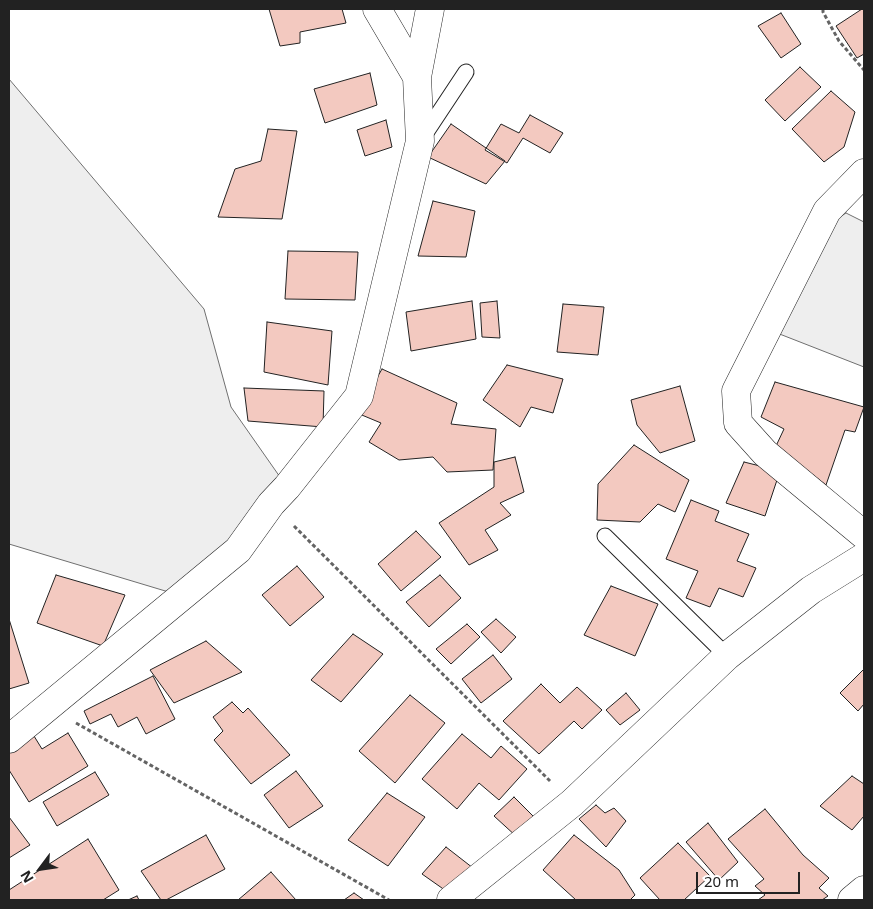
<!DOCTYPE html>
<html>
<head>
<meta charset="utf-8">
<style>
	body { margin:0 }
	#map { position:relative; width:873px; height:909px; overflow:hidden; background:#fff; font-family:"Noto Sans",sans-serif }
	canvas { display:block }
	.frame { position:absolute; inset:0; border:10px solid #222; pointer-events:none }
	.north { position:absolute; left:15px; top:844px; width:50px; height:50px; -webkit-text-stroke:4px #fff; paint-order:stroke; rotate:239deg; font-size:14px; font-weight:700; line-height:20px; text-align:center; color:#222 }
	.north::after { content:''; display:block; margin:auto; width:18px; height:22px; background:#222; clip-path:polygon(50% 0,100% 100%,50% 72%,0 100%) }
	.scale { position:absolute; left:696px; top:872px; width:104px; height:22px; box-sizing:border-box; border:2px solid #222; border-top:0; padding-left:6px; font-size:15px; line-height:18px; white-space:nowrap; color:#222; -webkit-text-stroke:4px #fff; paint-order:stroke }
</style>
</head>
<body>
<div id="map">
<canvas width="873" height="909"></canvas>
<div class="frame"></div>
<div class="north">N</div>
<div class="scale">20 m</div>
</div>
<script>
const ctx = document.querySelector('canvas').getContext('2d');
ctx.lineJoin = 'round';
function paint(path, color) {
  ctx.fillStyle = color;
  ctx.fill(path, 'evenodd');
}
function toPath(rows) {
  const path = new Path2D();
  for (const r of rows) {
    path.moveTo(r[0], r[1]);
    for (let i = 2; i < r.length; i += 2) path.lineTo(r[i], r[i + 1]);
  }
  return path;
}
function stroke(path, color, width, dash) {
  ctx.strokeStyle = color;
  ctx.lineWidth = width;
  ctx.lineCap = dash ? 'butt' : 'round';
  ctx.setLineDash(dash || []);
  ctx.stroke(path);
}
const green = toPath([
	[9,79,204,309,231,407,287,487,182,596,9,544,9,79],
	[846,213,864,222,864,367,777,333,825,227,846,213]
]);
paint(green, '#eee');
stroke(green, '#6f6f6f', 1);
const building = toPath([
	[269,9,342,9,346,23,300,32,300,43,280,46,269,9],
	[862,9,864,9,864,54,857,58,836,26,862,9],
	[781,13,801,44,781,58,758,26,781,13],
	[800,67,821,87,785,121,765,100,800,67],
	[370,73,377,105,325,123,314,89,370,73],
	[831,91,855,112,844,147,824,162,792,129,831,91],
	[530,115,563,133,550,153,523,138,507,163,485,150,501,124,519,133,530,115],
	[386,120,392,147,365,156,357,130,386,120],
	[451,124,505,161,486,184,428,157,451,124],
	[268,129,297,131,282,219,218,217,235,169,261,161,268,129],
	[433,201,475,211,466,257,418,256,433,201],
	[288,251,358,252,355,300,285,299,288,251],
	[472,301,476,339,411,351,406,312,472,301],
	[497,301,500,338,482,337,480,303,497,301],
	[563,304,604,307,598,355,557,352,563,304],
	[267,322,332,331,328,385,264,372,267,322],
	[507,365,563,379,553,413,531,407,520,427,483,400,507,365],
	[382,369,457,403,451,424,496,429,493,470,447,472,433,457,399,460,369,442,381,423,357,413,382,369],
	[775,382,864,407,855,432,845,430,826,485,776,446,784,429,761,417,775,382],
	[680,386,695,441,660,453,637,425,631,400,680,386],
	[244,388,324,391,323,427,248,421,244,388],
	[634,445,689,480,675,512,658,504,640,522,597,520,598,484,634,445],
	[515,457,524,492,500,503,511,515,485,530,498,550,469,565,439,523,494,487,494,462,515,457],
	[744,462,780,471,765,516,726,503,744,462],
	[691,500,719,511,715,521,749,534,737,561,756,568,743,597,719,588,710,607,686,598,698,571,666,559,691,500],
	[416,531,441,557,401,591,378,564,416,531],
	[297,566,324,597,290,626,262,595,297,566],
	[56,575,125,595,103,646,37,623,56,575],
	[440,575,461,598,429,627,406,602,440,575],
	[611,586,658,604,635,656,584,635,611,586],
	[9,619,29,683,9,689,9,619],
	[496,619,516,637,501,653,481,632,496,619],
	[467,624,480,637,451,664,436,649,467,624],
	[353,634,383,654,341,702,311,680,353,634],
	[206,641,242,672,174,703,150,670,206,641],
	[493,655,512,679,481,703,462,679,493,655],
	[864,669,864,704,858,711,840,693,864,669],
	[153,676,175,719,146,734,137,717,118,727,111,714,90,724,84,711,153,676],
	[541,684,560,703,577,687,602,710,582,729,574,721,539,754,503,721,541,684],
	[626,693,640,710,620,725,606,710,626,693],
	[410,695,445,723,395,783,359,751,410,695],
	[232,702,243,713,248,708,290,755,251,784,214,740,223,731,213,717,232,702],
	[68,733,88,766,29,802,9,770,9,751,34,736,42,749,68,733],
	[462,734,491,758,501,746,527,769,499,800,479,783,457,809,422,779,462,734],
	[296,771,323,806,289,828,264,795,296,771],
	[95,772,109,795,57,826,43,802,95,772],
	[852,776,864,784,864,816,852,830,820,806,852,776],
	[387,793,425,817,388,866,348,840,387,793],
	[514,797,536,819,517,837,494,816,514,797],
	[596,805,605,813,614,808,626,821,606,847,579,819,596,805],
	[765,809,803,855,829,878,819,888,828,896,822,900,758,900,765,895,755,886,764,879,728,839,765,809],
	[9,817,30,845,9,858,9,817],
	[708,823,738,862,719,880,686,842,708,823],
	[206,835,225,869,166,900,161,900,141,871,206,835],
	[574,835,619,870,635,895,630,900,576,900,543,870,574,835],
	[88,839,119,890,103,900,9,900,9,890,88,839],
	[678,843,710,876,684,900,660,900,640,878,678,843],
	[446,847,473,868,449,893,422,874,446,847],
	[271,872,296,900,238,900,271,872],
	[354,893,364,900,344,900,354,893],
	[137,896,139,900,128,900,137,896]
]);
paint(building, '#f3c9c0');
stroke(building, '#222', 1);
const lane = toPath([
	[421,140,466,72],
	[605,536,727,656]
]);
const street = toPath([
	[377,9,417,77],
	[864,173,827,211,736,391,738,423,765,453,864,535],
	[9,739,238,550,271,504,287,487,359,396,420,141,417,77,430,9],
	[451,900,572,803,727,656,811,590,864,557],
	[852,900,864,890]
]);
stroke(lane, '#222', 17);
stroke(street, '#222', 29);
stroke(toPath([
	[823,9,823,12,839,41,864,70],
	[294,526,550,781],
	[76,723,389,900]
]), '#646464', 3, [4, 2.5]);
stroke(lane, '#fff', 15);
stroke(street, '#fff', 28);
</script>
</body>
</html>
